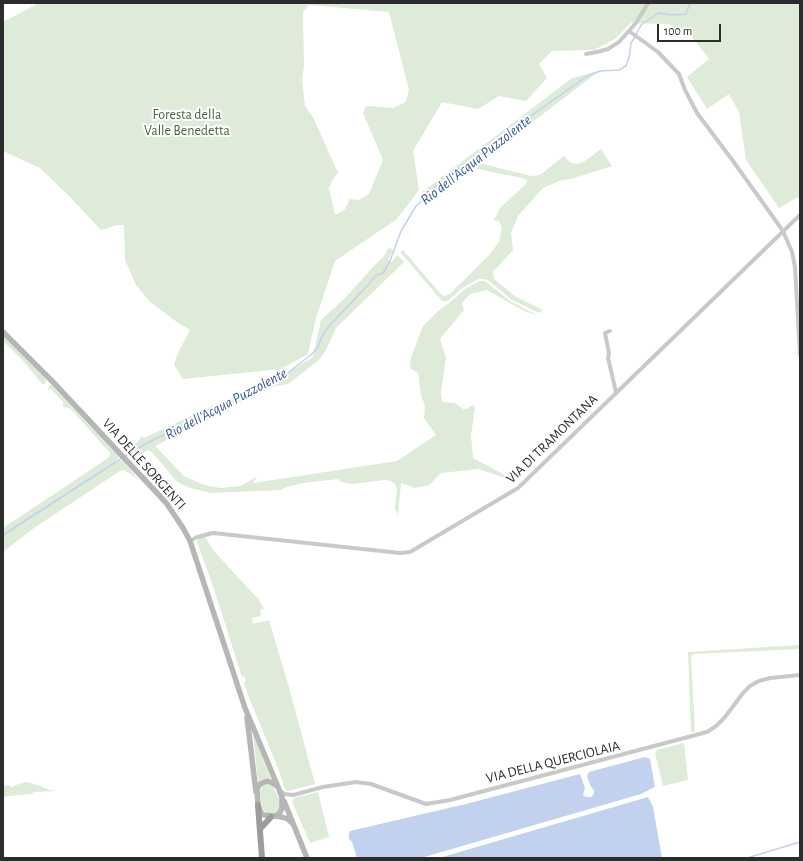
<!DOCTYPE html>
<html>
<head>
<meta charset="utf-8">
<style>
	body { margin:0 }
	#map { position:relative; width:803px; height:861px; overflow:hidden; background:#fff; font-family:"Alegreya Sans",sans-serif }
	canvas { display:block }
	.frame { position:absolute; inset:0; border:4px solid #2c2c2c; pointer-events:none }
	.scale { position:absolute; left:657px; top:24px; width:64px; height:18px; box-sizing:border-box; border:2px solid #2c2c2c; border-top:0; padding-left:5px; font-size:12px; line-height:14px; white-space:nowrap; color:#2c2c2c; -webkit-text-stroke:3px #fff; paint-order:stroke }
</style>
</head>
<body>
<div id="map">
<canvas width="803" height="861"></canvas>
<div class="frame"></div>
<div class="scale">100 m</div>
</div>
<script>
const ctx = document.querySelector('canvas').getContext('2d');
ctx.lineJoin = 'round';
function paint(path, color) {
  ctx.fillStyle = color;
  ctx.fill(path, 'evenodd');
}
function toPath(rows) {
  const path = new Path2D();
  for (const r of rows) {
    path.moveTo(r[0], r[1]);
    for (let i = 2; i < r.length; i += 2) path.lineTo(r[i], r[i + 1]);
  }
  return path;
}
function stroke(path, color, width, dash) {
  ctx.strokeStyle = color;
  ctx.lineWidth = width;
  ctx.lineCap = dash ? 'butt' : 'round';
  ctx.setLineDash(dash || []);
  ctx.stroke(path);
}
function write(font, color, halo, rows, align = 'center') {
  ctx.font = font + ' "Alegreya Sans",sans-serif';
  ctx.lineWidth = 4;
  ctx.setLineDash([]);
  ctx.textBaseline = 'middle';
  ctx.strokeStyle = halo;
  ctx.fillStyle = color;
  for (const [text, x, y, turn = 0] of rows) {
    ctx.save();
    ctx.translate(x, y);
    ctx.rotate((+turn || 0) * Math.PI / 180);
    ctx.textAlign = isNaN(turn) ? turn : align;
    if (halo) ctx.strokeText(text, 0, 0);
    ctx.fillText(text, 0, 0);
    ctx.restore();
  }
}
paint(toPath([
	[39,3,800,3,800,196,779,208,746,160,739,112,729,94,707,109,687,77,709,59,690,34,668,24,631,23,615,39,594,50,552,51,539,64,547,78,526,101,499,96,478,109,442,102,413,151,419,190,397,219,335,261,316,318,308,354,281,369,183,379,174,365,177,355,190,330,174,320,149,301,136,285,125,260,124,225,117,225,101,230,72,199,40,168,3,151,3,22],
	[309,5,389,12,409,90,406,102,393,108,366,106,363,113,383,160,369,194,359,200,350,199,345,209,338,214,335,214,329,189,333,179,338,173,313,117,305,106,302,79,304,66,303,19,303,12],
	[598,72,479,163,531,176,540,175,564,156,571,163,578,164,585,161,601,149,612,166,571,179,559,181,543,188,518,216,511,233,513,250,493,272,494,279,516,297,543,310,539,313,512,300,488,280,483,279,479,279,462,288,448,301,442,301,400,252,403,250,439,292,444,296,450,294,489,255,499,242,502,228,499,221,494,220,500,208,526,184,527,180,522,178,473,168,422,205,428,198,422,192,572,78,588,74],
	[389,247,393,251,388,260,392,262,397,255,404,262,336,328,326,350,319,360,288,384,271,387,155,446,184,476,204,485,221,488,240,486,257,477,253,483,397,461,436,435,424,418,425,406,421,395,418,373,410,368,411,357,423,326,437,312,449,303,465,289,479,281,485,281,510,301,537,315,524,311,487,290,470,294,462,303,464,310,440,339,446,357,441,393,442,402,455,403,463,409,466,409,473,405,475,408,471,435,473,458,510,478,510,480,479,469,441,473,429,485,415,488,401,483,398,515,395,508,397,489,395,484,391,481,385,480,351,484,341,482,338,479,303,483,286,487,281,490,210,493,187,487,176,481,152,452,147,450,140,456,132,448,142,436,144,438,274,377,283,376,313,357,321,320,345,298,373,267,384,256],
	[3,336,46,379,45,384,42,384,25,363,3,341],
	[49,385,52,386,117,455,119,457,116,461,123,461,139,480,124,470,120,471,34,528,3,552,3,528,108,458,111,454,70,408,63,407,63,402,51,389,48,390],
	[202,537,205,537,213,550,259,600,264,609,260,610,261,616,252,618,253,624,269,620,290,691,315,784,288,791,285,789,278,768,250,700,244,683,246,681,245,677,242,676,241,674,214,589,197,542,198,539],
	[800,645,800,649,693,654,691,658,695,732,691,732,688,652],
	[253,734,271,779,266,778,258,782],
	[684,743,688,780,663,786,655,753,657,750],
	[26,782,38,785,49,790,55,791,34,792,31,794,8,796,3,798,3,786,9,785,12,787,16,785],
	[264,784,269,784,272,785,280,800,280,808,278,812,274,814,268,814,262,808,260,792],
	[318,792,329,837,310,843,292,802,294,798]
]), '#ddebd8');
paint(toPath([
	[645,757,650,759,655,787,641,794,421,858,357,858,352,842,349,839,349,834,350,831,466,804,580,774,585,788,583,795,586,797,591,797,594,794,594,791,590,785,587,776,589,772],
	[648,797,653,807,662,858,439,858]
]), '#c2d1ed');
stroke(toPath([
	[636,35,641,25,658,13,672,15,686,14,690,3],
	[125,456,147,443,280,379,312,354,318,347,322,336,329,326,368,285,375,276,383,273,390,261,401,231,416,206,429,195,433,189,476,156,486,150,495,141,589,75,600,71,619,70,626,66,629,58,631,43,635,37],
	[3,535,122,458],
	[747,858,800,842]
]), '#c2d1ed', 1.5);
stroke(toPath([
	[629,31,658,52,679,74,685,90,697,113,733,161,783,231,792,252,795,267,800,355],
	[586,54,597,52,608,49,619,42,636,23,648,3],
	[610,331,605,333,609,353,608,358,616,392],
	[190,541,197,537,213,533,400,553,410,552,518,488,800,215],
	[280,791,285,794,293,795,323,787,356,782,371,784,426,804,450,800,707,732,716,726,725,717,743,693,750,686,759,681,770,678,800,675]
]), '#c9c9c9', 4);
stroke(toPath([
	[3,332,51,380,158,494,167,504,183,528,190,541,245,708,278,787],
	[247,717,256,792],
	[267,781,273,783,278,787,282,797,282,809,278,815,274,816,264,815,261,813,258,805,257,789,260,784,267,781],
	[284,801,307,858],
	[274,816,282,817,288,819,292,823]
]), '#b6b6b6', 5.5);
stroke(toPath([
	[258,805,262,858],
	[260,829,271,817]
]), '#9c9c9c', 6);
write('14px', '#416a36', '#fff', [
	["Foresta della",187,115],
	["Valle Benedetta",187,131]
]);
write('14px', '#2c2c2c', '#fff', [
	["VIA DI TRAMONTANA",552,439,-44],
	["VIA DELLE SORGENTI",144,464,48],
	["VIA DELLA QUERCIOLAIA",553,762,-14]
]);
write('italic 15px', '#345693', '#fff', [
	["Rio dell'Acqua Puzzolente",476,160,-38],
	["Rio dell'Acqua Puzzolente",226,404,-28]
]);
</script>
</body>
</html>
